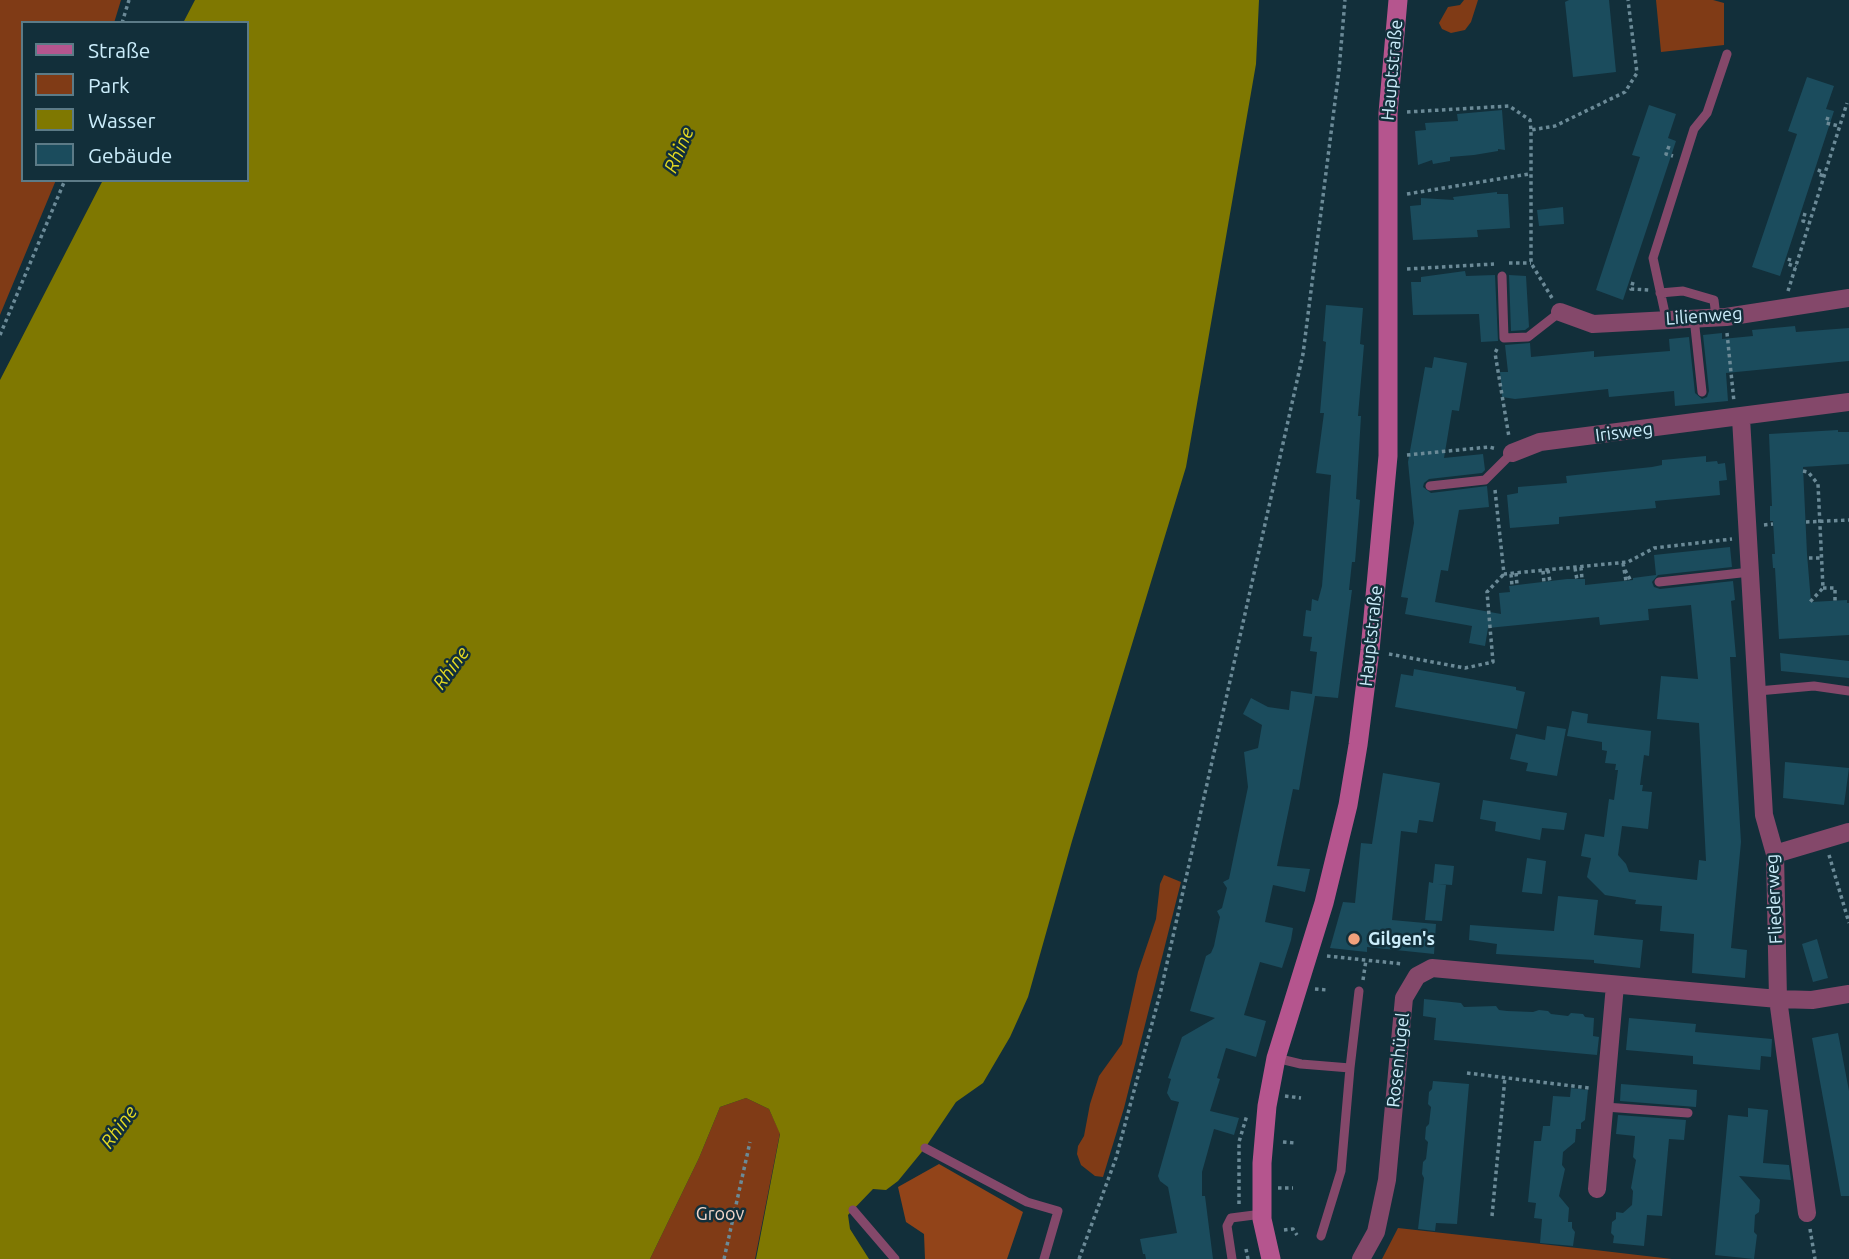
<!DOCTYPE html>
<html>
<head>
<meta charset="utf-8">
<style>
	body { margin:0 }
	#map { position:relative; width:1849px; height:1259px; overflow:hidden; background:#122f3a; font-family:Ubuntu,sans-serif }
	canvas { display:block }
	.legend { position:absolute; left:21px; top:21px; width:228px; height:161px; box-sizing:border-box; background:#122f3a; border:2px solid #5c7b87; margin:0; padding:9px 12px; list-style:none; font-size:21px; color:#cbedfb }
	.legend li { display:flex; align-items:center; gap:14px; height:35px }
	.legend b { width:35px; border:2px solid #5c7b87 }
</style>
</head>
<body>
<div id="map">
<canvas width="1849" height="1259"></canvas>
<ul class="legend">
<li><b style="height:9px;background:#b5558e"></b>Straße</li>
<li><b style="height:19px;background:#803b16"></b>Park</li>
<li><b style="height:19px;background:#7f7801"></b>Wasser</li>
<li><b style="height:19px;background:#1b4c5d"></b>Gebäude</li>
</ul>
</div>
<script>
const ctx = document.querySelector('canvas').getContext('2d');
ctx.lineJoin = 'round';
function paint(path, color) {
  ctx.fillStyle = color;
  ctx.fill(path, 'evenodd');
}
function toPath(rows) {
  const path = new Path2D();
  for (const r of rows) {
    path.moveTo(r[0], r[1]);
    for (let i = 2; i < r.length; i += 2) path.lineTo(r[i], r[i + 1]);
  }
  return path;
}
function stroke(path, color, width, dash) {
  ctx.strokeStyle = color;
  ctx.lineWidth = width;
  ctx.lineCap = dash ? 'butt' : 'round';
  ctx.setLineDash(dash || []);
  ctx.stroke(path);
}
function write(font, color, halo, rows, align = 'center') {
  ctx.font = font + ' Ubuntu,sans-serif';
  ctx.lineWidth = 5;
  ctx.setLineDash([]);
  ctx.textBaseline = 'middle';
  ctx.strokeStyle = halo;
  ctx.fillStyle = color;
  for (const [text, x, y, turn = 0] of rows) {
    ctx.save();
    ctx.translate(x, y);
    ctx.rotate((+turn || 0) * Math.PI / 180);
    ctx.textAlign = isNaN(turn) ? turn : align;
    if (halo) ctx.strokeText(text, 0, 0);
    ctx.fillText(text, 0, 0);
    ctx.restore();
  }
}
paint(toPath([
	[0,0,121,0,114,23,23,23,23,180,56,180,0,315],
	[1464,0,1478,0,1471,22,1465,30,1451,33,1442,29,1439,23,1448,7,1460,5],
	[1656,0,1713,0,1724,3,1724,45,1661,52],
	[1164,875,1181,882,1124,1108,1103,1177,1095,1176,1081,1165,1077,1154,1078,1146,1084,1136,1090,1104,1099,1076,1122,1044,1138,972,1156,919,1160,884],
	[746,1098,769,1109,780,1133,755,1259,650,1259,699,1158,720,1107],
	[1398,1228,1595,1250,1672,1259,1382,1259]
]), '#803b16');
paint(toPath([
	[939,1164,1023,1212,1007,1259,925,1259,924,1234,906,1222,898,1187]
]), '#924419');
paint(toPath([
	[195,0,1259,0,1256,64,1186,467,1072,841,1028,997,1010,1037,983,1083,956,1102,925,1148,898,1181,886,1190,873,1189,848,1215,850,1229,869,1259,756,1259,780,1134,769,1109,746,1098,720,1107,699,1158,650,1259,0,1259,0,380,103,180,247,180,247,23,183,23]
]), '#7f7801');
paint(toPath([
	[1569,0,1609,0,1616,72,1573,77,1565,2],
	[1807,77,1834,86,1826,109,1834,111,1780,276,1752,267,1797,134,1788,131],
	[1649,105,1676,114,1668,138,1676,141,1623,300,1596,290,1640,157,1632,155],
	[1502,110,1505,150,1498,149,1498,151,1474,155,1450,157,1450,161,1433,164,1432,160,1418,165,1415,131,1426,130,1425,123,1458,121,1457,114],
	[1497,192,1497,194,1508,194,1510,228,1477,230,1478,237,1413,240,1410,206,1421,205,1421,198,1454,200,1453,197],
	[1563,207,1564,224,1539,226,1537,210],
	[1465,271,1466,276,1495,275,1498,341,1481,342,1479,314,1413,315,1411,282,1421,282,1421,277],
	[1509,275,1526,276,1529,327,1525,330,1511,331],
	[1326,305,1363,308,1360,344,1364,345,1358,416,1361,416,1356,499,1360,500,1355,562,1352,562,1349,590,1352,590,1338,698,1315,696,1299,790,1293,789,1277,866,1310,869,1305,892,1273,885,1265,922,1293,928,1291,940,1282,968,1260,962,1244,1015,1266,1021,1256,1057,1226,1048,1217,1078,1220,1079,1210,1111,1239,1118,1234,1135,1214,1129,1202,1172,1202,1196,1205,1196,1213,1259,1146,1259,1145,1254,1143,1254,1140,1239,1177,1233,1168,1187,1160,1181,1158,1176,1179,1102,1171,1100,1167,1093,1171,1079,1168,1078,1182,1037,1215,1018,1190,1011,1206,956,1211,953,1214,946,1220,917,1217,911,1222,908,1227,888,1223,882,1229,879,1235,850,1248,787,1244,752,1258,748,1262,725,1243,714,1251,698,1268,707,1289,710,1291,691,1312,694,1317,652,1310,651,1312,637,1303,636,1306,610,1311,611,1312,599,1318,601,1322,586,1331,475,1316,473,1324,413,1320,413,1326,342,1323,341],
	[1795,326,1796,332,1849,328,1849,361,1726,373,1728,401,1675,406,1674,391,1609,397,1608,389,1515,399,1502,397,1500,372,1508,372,1505,345,1530,343,1531,357,1594,351,1594,357,1670,351,1669,339,1689,337,1695,393,1702,399,1707,397,1709,391,1703,335,1722,333,1722,339,1753,336,1752,330],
	[1434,357,1467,363,1459,411,1452,410,1444,458,1483,454,1485,470,1482,473,1429,479,1424,483,1423,487,1431,493,1487,486,1489,507,1459,510,1448,571,1441,570,1435,602,1501,614,1499,593,1510,592,1509,586,1567,579,1585,579,1585,585,1633,580,1633,578,1656,575,1654,555,1730,547,1732,567,1658,575,1652,582,1654,587,1660,589,1733,581,1735,600,1731,601,1736,657,1730,657,1741,842,1731,948,1747,950,1745,978,1692,973,1694,934,1660,931,1662,906,1635,904,1636,900,1605,895,1587,877,1591,858,1581,856,1585,834,1604,837,1609,799,1614,800,1618,770,1615,770,1616,764,1605,763,1607,751,1602,750,1602,742,1567,736,1572,711,1588,714,1587,723,1651,731,1649,756,1644,755,1640,785,1643,785,1642,791,1652,792,1648,829,1622,826,1618,855,1626,864,1629,872,1697,880,1699,860,1706,861,1699,723,1657,719,1661,676,1698,679,1691,605,1648,609,1649,620,1600,625,1599,617,1488,628,1485,646,1469,643,1472,626,1405,614,1408,598,1401,597,1414,523,1408,462,1425,367,1432,368],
	[1838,430,1838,432,1849,432,1849,464,1803,467,1807,554,1811,602,1847,600,1847,603,1849,603,1849,635,1779,639,1775,568,1773,568,1772,554,1775,554,1773,521,1770,521,1770,506,1772,506,1769,434],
	[1706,456,1706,462,1717,461,1718,464,1725,463,1727,480,1719,481,1720,495,1655,501,1656,508,1559,517,1559,524,1510,528,1507,495,1518,493,1518,487,1567,483,1566,476,1652,467,1662,465,1662,460],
	[1780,653,1849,661,1849,678,1781,671],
	[1414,669,1516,687,1516,690,1525,692,1517,729,1395,707,1401,674,1413,676],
	[1547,726,1566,729,1557,776,1526,771,1528,763,1510,759,1516,734,1545,740],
	[1785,762,1849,768,1844,805,1783,798],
	[1383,773,1440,783,1433,822,1419,820,1417,833,1401,831,1392,920,1436,924,1434,954,1367,947,1367,952,1330,948,1343,902,1355,903,1361,843,1372,844],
	[1483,800,1567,813,1564,830,1542,828,1540,840,1495,831,1496,822,1480,819],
	[1527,858,1546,861,1542,894,1522,892],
	[1435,864,1454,866,1452,885,1438,884,1446,885,1442,921,1425,920,1429,882,1433,883],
	[1558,896,1598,900,1594,935,1643,940,1640,968,1594,963,1594,960,1496,954,1497,944,1469,940,1470,925,1554,931],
	[1817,939,1828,978,1813,982,1802,944],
	[1424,999,1461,1003,1464,1007,1496,1006,1499,1010,1507,1011,1533,1012,1539,1010,1548,1011,1551,1014,1568,1016,1571,1013,1583,1014,1585,1017,1594,1018,1593,1036,1599,1037,1597,1055,1434,1040,1436,1018,1423,1016],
	[1629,1018,1696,1024,1695,1032,1772,1039,1771,1057,1761,1056,1760,1070,1693,1064,1693,1056,1626,1050],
	[1838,1033,1849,1091,1849,1196,1841,1196,1812,1038],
	[1433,1081,1469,1084,1457,1224,1436,1223,1435,1231,1418,1229,1424,1178,1422,1174,1423,1162,1426,1159,1428,1142,1425,1139,1426,1127,1429,1124,1431,1107,1428,1104,1429,1092,1432,1089],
	[1621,1084,1697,1090,1696,1107,1620,1101],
	[1571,1088,1588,1090,1585,1120,1581,1123,1581,1129,1576,1129,1575,1142,1563,1152,1562,1165,1565,1169,1559,1196,1569,1208,1568,1222,1572,1222,1572,1228,1575,1232,1573,1246,1540,1243,1542,1219,1534,1218,1536,1203,1528,1202,1534,1141,1541,1141,1543,1126,1550,1126,1553,1096,1570,1097],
	[1748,1108,1768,1110,1763,1163,1789,1165,1791,1180,1739,1176,1760,1200,1759,1212,1755,1215,1754,1232,1757,1235,1754,1259,1715,1255,1728,1115,1748,1117],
	[1618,1115,1686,1120,1684,1140,1669,1139,1662,1216,1647,1215,1644,1246,1613,1243,1614,1236,1611,1233,1612,1222,1616,1219,1616,1212,1623,1213,1632,1205,1633,1191,1631,1188,1636,1160,1633,1157,1635,1136,1616,1134]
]), '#1b4c5d');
stroke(toPath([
	[122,23,129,0],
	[1407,112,1509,106,1530,120,1531,130],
	[1828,117,1826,123,1839,126],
	[1669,146,1666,154,1673,156],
	[1820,169,1818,174,1824,176],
	[1407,194,1529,174],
	[1805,213,1803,221,1809,223],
	[1790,258,1788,264,1796,267],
	[1509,263,1531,263],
	[1407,269,1494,264],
	[1633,282,1631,289,1649,290],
	[1788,291,1847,103],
	[1552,298,1531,263,1531,130,1555,126,1625,92,1637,73,1628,0],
	[1727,333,1734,402],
	[0,335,65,180],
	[1497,349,1495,353,1509,437],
	[1407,455,1489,447,1497,449],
	[1803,471,1808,472,1818,484,1823,588,1810,602],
	[1495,490,1504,574,1628,562,1654,548,1732,539],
	[1806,522,1849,520],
	[1764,525,1773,524],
	[1809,558,1821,558],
	[1623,563,1626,581],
	[1581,567,1582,579],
	[1575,568,1577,580],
	[1548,570,1550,582],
	[1625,570,1631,581],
	[1543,571,1544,583],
	[1516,573,1517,585],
	[1511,574,1512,586],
	[1823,588,1835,588,1835,601],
	[1389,654,1465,668,1493,662,1487,592,1504,574],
	[1829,855,1849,923],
	[1327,956,1403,964],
	[1363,980,1366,960],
	[1315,989,1327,990],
	[1467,1073,1589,1088],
	[1285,1096,1301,1098],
	[1283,1142,1295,1143],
	[1278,1188,1293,1188],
	[1239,1204,1239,1142,1247,1115],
	[1492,1216,1505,1077],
	[1810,1229,1815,1259],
	[1284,1230,1293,1229,1297,1235],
	[1246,1249,1248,1259],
	[724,1259,750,1142],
	[1079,1259,1116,1158,1161,990,1303,354,1339,70,1345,0]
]), '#6b8a97', 3.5, [3.5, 3.5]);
stroke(toPath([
	[1502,276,1504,338,1528,337,1560,312],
	[1660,293,1683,291,1714,300,1716,317],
	[1666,318,1653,258,1694,129,1707,113,1727,54],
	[1694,318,1702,392],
	[1430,486,1485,480,1512,453],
	[1659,582,1750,572],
	[1758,691,1814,686,1849,691],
	[1276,1058,1301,1064,1350,1068,1359,991],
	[1605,1107,1688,1113],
	[925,1148,1027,1202,1058,1211,1044,1259],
	[853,1210,895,1259],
	[1321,1236,1341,1171,1350,1068],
	[1232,1259,1227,1226,1231,1218,1262,1214]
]), '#84486a', 9);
stroke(toPath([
	[1560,312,1593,324,1726,317,1849,298],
	[1741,418,1764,815,1775,854,1778,999,1807,1213],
	[1512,453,1540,442,1849,402],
	[1775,854,1849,832],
	[1597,1189,1615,985],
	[1361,1259,1376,1232,1387,1180,1404,998,1417,976,1432,968,1778,999,1812,1000,1849,994]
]), '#84486a', 18);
stroke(toPath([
	[1271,1259,1262,1219,1262,1163,1267,1106,1276,1058,1324,903,1348,805,1358,745,1370,650,1388,456,1388,113,1398,0]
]), '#b5558e', 19);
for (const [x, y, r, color] of [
	[1354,939,7,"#f1a17c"]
]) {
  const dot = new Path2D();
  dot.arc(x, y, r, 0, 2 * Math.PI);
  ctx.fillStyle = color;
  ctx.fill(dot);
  stroke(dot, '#122f3a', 2.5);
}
write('18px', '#cbedfb', '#122f3a', [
	["Hauptstraße",1392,70,-85],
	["Lilienweg",1704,316,-4],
	["Irisweg",1624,432,-7],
	["Hauptstraße",1371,636,-84],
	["Fliederweg",1774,899,-93],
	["Rosenhügel",1398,1060,-84]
]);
write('bold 18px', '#cbedfb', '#122f3a', [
	["Gilgen's",1368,939]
], 'left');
write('18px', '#f2d6ca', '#122f3a', [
	["Groov",720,1214]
]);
write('italic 19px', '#e5da22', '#122f3a', [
	["Rhine",679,150,-67],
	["Rhine",451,668,-54],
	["Rhine",119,1127,-54]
]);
</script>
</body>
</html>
